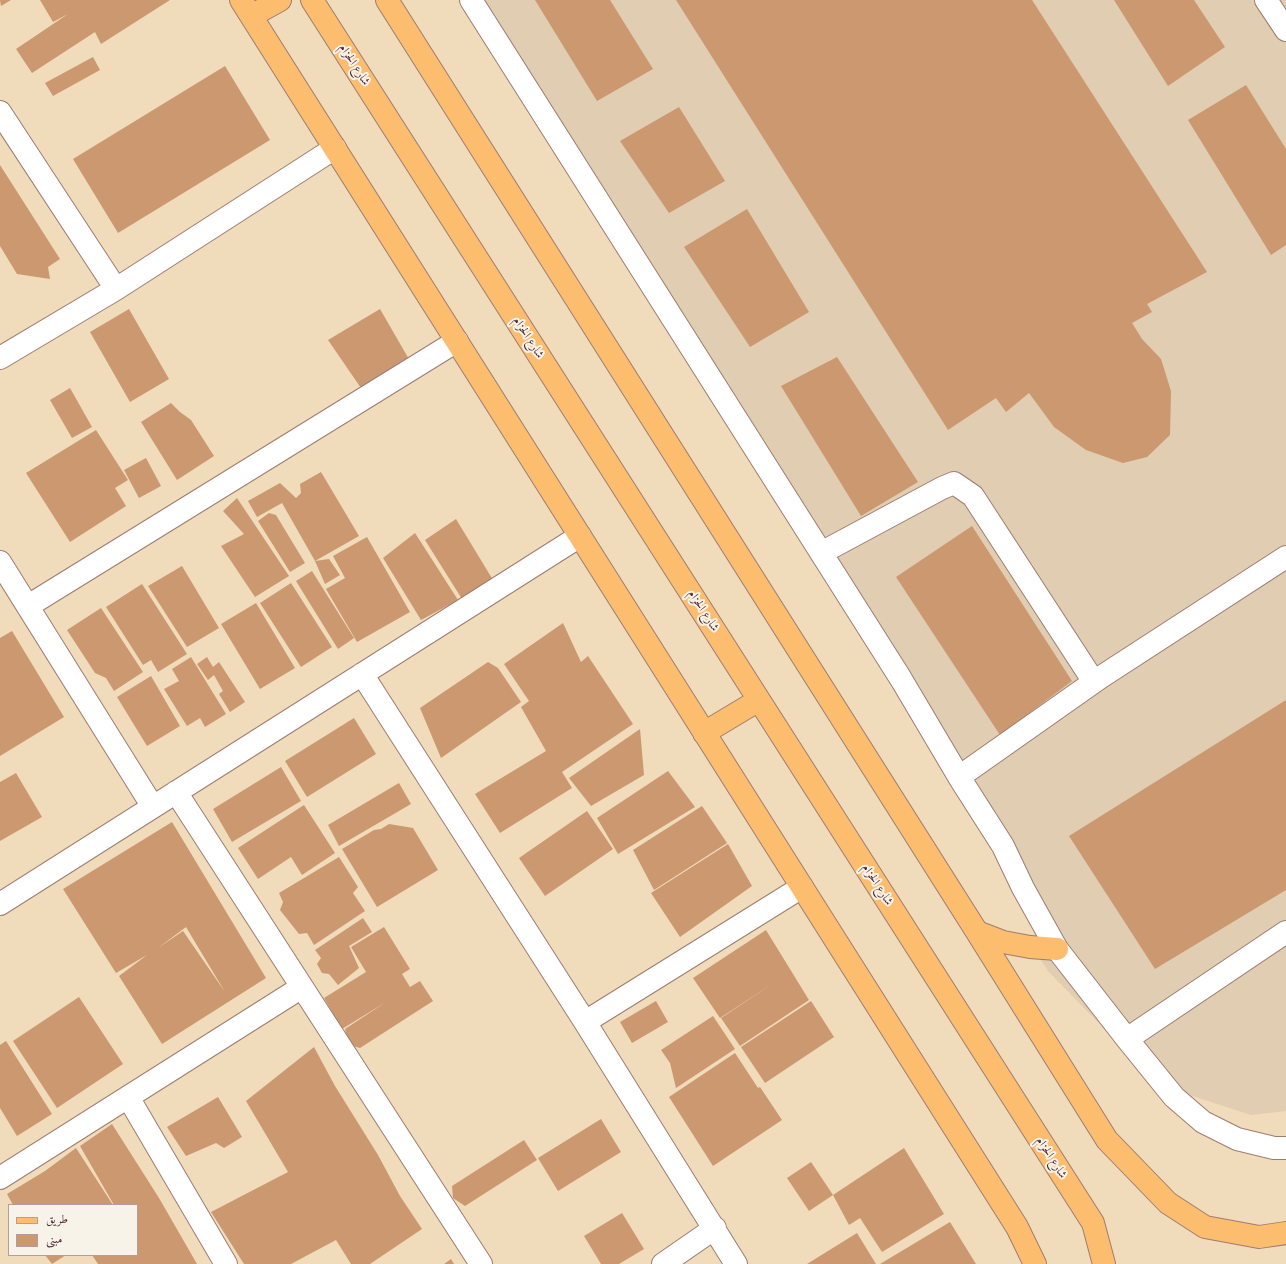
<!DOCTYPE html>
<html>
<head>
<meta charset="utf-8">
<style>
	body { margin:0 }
	#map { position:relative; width:1286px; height:1264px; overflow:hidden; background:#f0dbba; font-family:Cardo,Amiri,serif }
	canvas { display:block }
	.legend { position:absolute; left:8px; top:1204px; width:130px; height:52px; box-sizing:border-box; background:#f7f3e8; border:1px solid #b29e9c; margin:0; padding:5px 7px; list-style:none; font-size:12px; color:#4a1f2b }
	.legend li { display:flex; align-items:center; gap:8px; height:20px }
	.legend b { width:20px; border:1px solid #b29e9c }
</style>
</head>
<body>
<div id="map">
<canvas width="1286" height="1264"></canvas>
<ul class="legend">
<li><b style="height:5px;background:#fcbd6f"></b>طريق</li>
<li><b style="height:11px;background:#cc9870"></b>مبنى</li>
</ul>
</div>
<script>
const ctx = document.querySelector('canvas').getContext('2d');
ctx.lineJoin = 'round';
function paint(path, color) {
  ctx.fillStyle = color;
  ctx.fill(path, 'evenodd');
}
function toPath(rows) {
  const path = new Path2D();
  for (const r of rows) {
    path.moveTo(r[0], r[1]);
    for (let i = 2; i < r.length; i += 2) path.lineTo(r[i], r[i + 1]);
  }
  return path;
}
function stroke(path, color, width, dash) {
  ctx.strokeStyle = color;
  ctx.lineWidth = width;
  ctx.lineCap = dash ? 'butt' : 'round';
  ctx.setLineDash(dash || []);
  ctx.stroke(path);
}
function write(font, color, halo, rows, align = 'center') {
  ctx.font = font + ' Cardo,Amiri,serif';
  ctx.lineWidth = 4;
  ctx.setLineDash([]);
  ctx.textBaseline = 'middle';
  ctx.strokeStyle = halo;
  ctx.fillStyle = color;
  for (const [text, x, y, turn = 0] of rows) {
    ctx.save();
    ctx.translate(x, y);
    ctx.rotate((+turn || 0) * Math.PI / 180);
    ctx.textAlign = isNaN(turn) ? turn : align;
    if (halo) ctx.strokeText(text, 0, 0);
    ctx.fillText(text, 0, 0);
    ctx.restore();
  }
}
paint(toPath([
	[480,0,1286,0,1286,1111,1251,1115,1159,1085,1048,971,1032,947,1039,916,1044,901]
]), '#e1cdb1');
paint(toPath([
	[0,0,11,0,1,6],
	[40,0,170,0,101,44,95,32,32,73,16,49,68,14,53,22],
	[535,0,610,0,653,69,597,101],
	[676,0,1032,0,1207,272,1147,304,1152,312,1132,323,1142,339,1161,359,1171,391,1170,435,1147,457,1123,463,1086,450,1054,427,1029,393,1006,412,996,398,948,430],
	[1114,0,1194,0,1225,47,1168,86],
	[93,57,100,70,53,96,45,83],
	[225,66,270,140,118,233,73,159],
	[1246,85,1286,149,1286,245,1271,255,1188,120],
	[679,107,725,181,669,213,620,141],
	[0,165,60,259,48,267,50,279,17,274,0,246],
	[747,209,809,312,750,347,684,247],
	[129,309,169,379,130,402,90,332],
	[380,309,410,361,363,391,328,340],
	[837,357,918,482,861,516,781,386],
	[70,388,92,427,72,438,50,400],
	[171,403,180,412,191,420,214,456,177,480,141,422],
	[96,430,128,480,115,488,126,506,70,542,26,473],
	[146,458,161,486,139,498,124,470],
	[321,472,359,536,315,561,282,503,257,517,248,501,280,483,296,498,301,493,300,484],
	[237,498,289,576,255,597,221,546,244,534,223,511],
	[269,513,276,515,305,563,290,572,258,521],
	[456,519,493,580,462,599,425,540],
	[972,526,1072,681,1000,735,896,577],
	[415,533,458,600,421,620,383,558],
	[367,537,410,612,357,642,326,589,345,578,333,556],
	[329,559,340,575,325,584,315,561],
	[182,566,219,628,187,647,148,586],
	[312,571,354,638,338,649,296,581],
	[291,583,332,647,301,667,260,603],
	[142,584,187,654,158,672,151,660,143,665,106,607],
	[256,603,295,668,260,689,221,624],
	[101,608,143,672,114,691,106,678,95,673,67,630],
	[563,623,581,662,588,656,633,724,562,772,572,788,500,833,475,794,546,751,521,707,529,701,504,664],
	[12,631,64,717,0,756,0,638],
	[191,657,226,714,205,727,200,718,187,726,164,689,179,681,172,669],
	[207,657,213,667,219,662,245,702,230,712,219,694,223,691,214,675,208,680,197,664],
	[488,662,498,668,521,702,441,758,420,708],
	[151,676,180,726,147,746,117,697],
	[1286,700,1286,890,1155,969,1069,836],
	[354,718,376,754,307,797,285,761],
	[640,729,644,775,591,806,569,778],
	[281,767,301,801,232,842,213,809],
	[668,771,695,807,618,854,597,818],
	[16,773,42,817,0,841,0,782],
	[399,783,411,804,339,846,328,825],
	[304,805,335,853,302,875,291,857,258,879,238,848],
	[702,806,727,843,654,890,633,850],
	[587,811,613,849,545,896,519,858],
	[172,822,266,978,162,1044,119,976,147,955,116,973,63,889],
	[186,927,225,992,183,931,158,948],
	[389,824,413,828,438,870,377,907,342,849,374,830,381,829],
	[728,844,752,886,680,937,651,893],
	[339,857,358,887,353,893,365,911,314,945,307,933,299,934,280,910,283,902,279,893],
	[363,918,372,932,349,946,359,968,338,985,329,974,322,973,317,964,321,958,315,950],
	[384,927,410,969,402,974,410,987,420,981,433,1001,360,1048,349,1045,345,1029,386,1002,342,1029,324,998,366,972,351,947],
	[766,930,809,1000,740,1046,721,1018,775,982,720,1018,693,978],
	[79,997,123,1064,57,1108,13,1041],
	[656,1001,668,1022,632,1043,620,1022],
	[811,1001,834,1037,765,1083,741,1047],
	[713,1016,735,1049,676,1088,670,1063,661,1050],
	[6,1041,52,1114,17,1136,0,1108,0,1045],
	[314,1047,335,1086,378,1155,400,1196,422,1229,370,1264,351,1264,336,1240,291,1264,244,1264,211,1212,288,1172,246,1101],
	[735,1053,758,1088,760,1087,782,1120,713,1166,669,1097],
	[218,1097,242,1137,224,1148,216,1143,186,1156,167,1127],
	[601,1119,621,1152,558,1191,538,1158],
	[112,1124,159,1198,197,1264,98,1264,92,1255,137,1255,137,1205,114,1205,80,1146],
	[524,1140,537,1160,465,1206,453,1198,452,1186],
	[76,1148,113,1205,13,1205,7,1194,45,1171],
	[904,1148,944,1214,882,1252,860,1218,849,1225,833,1195],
	[811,1162,833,1195,809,1211,787,1178],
	[622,1213,644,1249,619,1264,601,1264,584,1236],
	[950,1222,976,1264,880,1264],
	[857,1233,876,1264,807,1264],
	[45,1255,66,1255,52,1264],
	[451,1259,454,1264,444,1264]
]), '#cc9870');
const minor = toPath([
	[471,0,901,679,959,777,1003,846,1023,888,1057,949,1127,1039,1174,1097,1203,1122,1237,1139,1274,1148,1286,1148],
	[1266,0,1286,30],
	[0,112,116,289],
	[0,358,116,289,335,148],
	[821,553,942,488,954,483,973,496,1094,682],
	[0,562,153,807],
	[28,606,457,341],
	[362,674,585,1022,736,1264],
	[959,777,1101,677,1286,557],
	[176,792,481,1264],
	[0,904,580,536],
	[585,1022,802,887],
	[1127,1039,1286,932],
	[128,1097,226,1264],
	[0,1178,302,987],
	[663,1264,715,1228]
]);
const major = toPath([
	[241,0,1017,1227,1035,1264],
	[312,0,1093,1223,1104,1264],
	[387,0,977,932,1107,1140,1168,1203,1205,1227,1259,1237,1286,1233],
	[251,16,280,0],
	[704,733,759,700],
	[977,932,1003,942,1030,947,1057,949]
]);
stroke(minor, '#9d7d72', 24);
stroke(major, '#9d7d72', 24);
stroke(minor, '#fff', 22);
stroke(major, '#fcbd6f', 22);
write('12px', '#4a1f2b', '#f7f3e8', [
	["شارع الحزام",354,65,57],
	["شارع الحزام",528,338,57],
	["شارع الحزام",703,611,57],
	["شارع الحزام",877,885,57],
	["شارع الحزام",1051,1158,57]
]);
</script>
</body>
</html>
